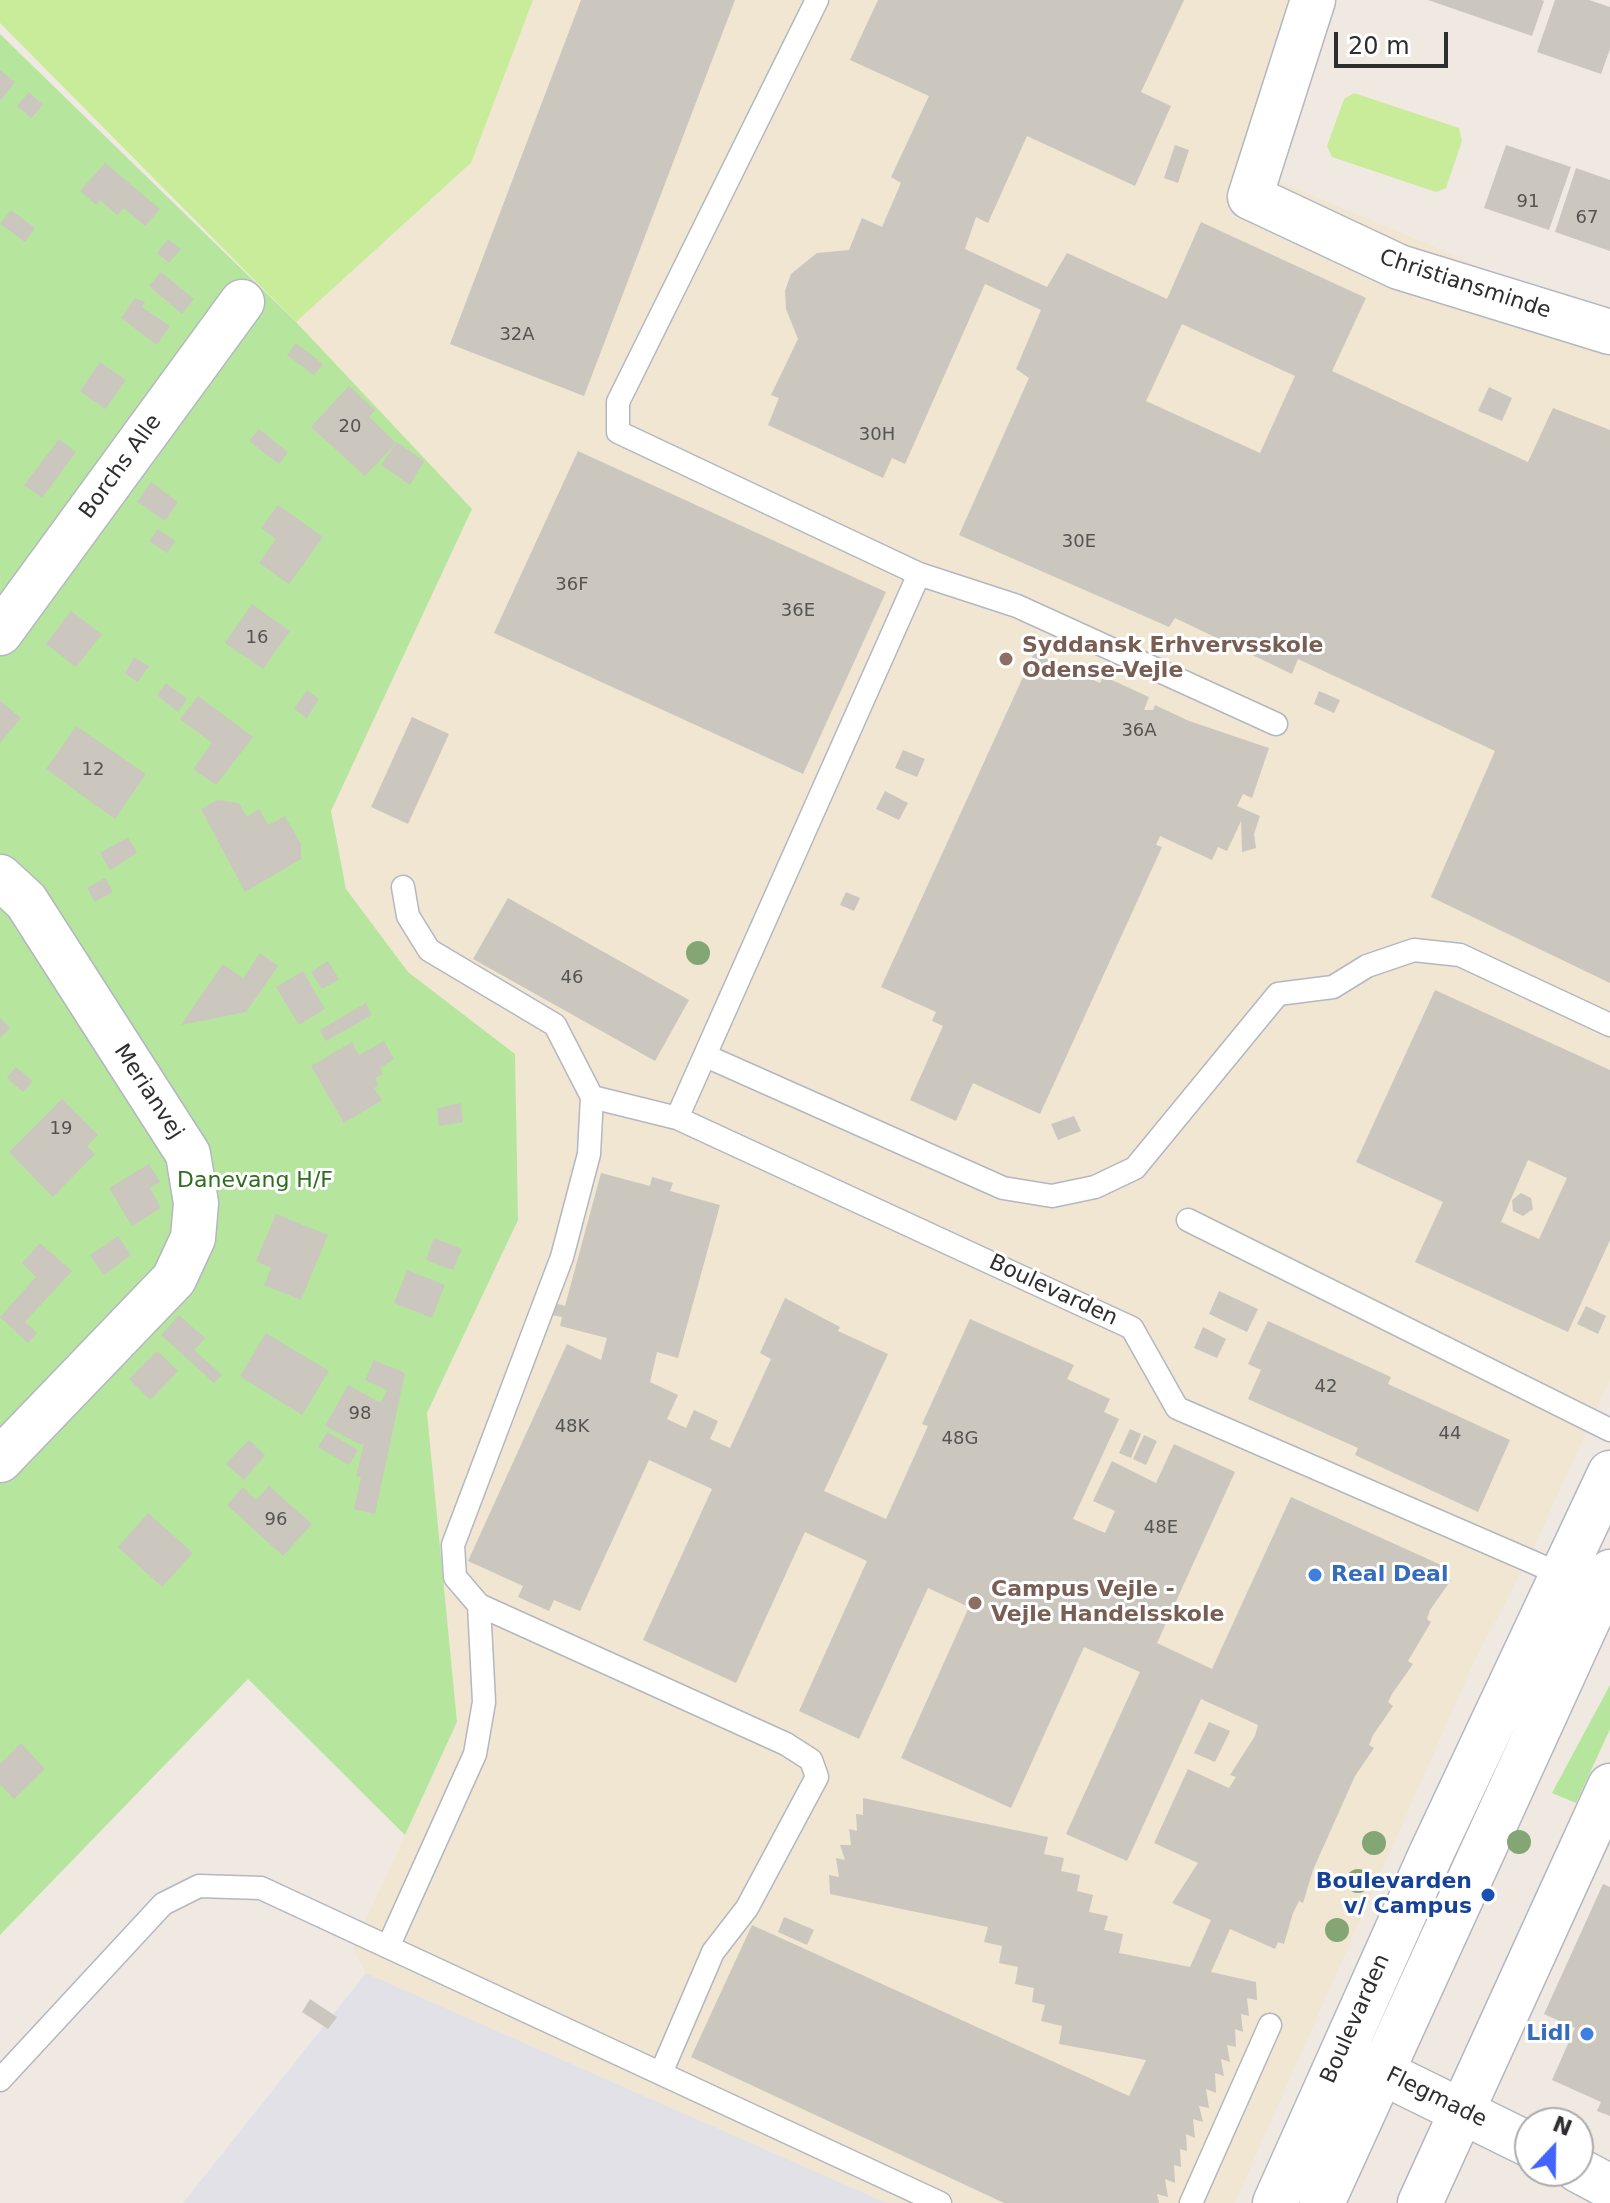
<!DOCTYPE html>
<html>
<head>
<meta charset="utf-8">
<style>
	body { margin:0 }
	#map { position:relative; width:1610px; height:2203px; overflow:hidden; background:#efe9e1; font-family:"DejaVu Sans",sans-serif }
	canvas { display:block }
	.north { position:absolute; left:1514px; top:2107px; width:80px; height:80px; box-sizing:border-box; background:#fff; border:2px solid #ababab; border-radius:50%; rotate:22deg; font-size:22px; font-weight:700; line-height:32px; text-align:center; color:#2e2e2e }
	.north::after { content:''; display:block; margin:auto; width:28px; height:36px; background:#4264fb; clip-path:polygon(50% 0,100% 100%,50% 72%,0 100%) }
	.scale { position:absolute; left:1334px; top:32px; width:114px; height:36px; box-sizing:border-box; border:4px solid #2e2e2e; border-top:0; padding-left:10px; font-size:24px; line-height:28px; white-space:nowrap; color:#2e2e2e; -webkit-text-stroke:6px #fff; paint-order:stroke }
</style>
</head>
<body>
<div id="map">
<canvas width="1610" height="2203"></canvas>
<div class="north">N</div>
<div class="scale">20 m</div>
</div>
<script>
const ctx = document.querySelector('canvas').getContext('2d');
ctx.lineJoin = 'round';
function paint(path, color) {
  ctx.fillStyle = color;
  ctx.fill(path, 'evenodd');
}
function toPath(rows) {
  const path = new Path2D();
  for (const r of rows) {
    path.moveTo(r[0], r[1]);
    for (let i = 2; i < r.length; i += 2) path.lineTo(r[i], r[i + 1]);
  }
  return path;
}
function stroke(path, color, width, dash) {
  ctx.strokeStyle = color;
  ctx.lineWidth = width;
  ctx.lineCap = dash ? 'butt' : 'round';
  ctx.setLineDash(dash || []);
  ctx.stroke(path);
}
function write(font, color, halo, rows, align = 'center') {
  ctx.font = font + ' "DejaVu Sans",sans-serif';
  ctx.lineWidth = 6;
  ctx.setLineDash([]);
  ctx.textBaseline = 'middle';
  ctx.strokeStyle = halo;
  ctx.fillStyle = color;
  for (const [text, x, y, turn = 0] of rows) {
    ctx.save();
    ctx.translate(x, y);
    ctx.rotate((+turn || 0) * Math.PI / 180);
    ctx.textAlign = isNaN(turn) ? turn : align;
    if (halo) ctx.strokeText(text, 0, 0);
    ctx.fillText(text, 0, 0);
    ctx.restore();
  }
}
paint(toPath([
	[366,1973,887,2203,183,2203]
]), '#e3e1e8');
paint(toPath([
	[533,0,1332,0,1274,179,1610,322,1610,1379,1536,1543,1473,1664,1235,2203,887,2203,366,1973,353,1948,457,1723,427,1414,518,1220,515,1054,408,972,346,889,331,810,472,509,296,322,471,164]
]), '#f0e6d1');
paint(toPath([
	[0,34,296,322,472,509,331,811,346,889,408,972,515,1054,518,1220,427,1413,457,1722,405,1835,248,1679,0,1935],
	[1610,1685,1610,1729,1576,1803,1552,1793]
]), '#b6e59e');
paint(toPath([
	[0,0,533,0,471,163,296,322,0,23],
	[1354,93,1459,128,1462,141,1446,188,1436,192,1332,157,1327,146,1344,99]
]), '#c9ec9a');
paint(toPath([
	[581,0,735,0,584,396,450,344],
	[878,0,1184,0,1141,92,1171,106,1135,186,1027,136,988,223,976,217,965,249,1047,287,1067,253,1167,299,1201,222,1366,298,1332,371,1528,462,1553,408,1610,430,1610,983,1431,897,1495,751,1298,659,1292,674,1175,618,1169,627,959,535,1029,378,1016,369,1041,310,985,284,905,464,892,458,883,478,768,425,779,398,771,395,798,339,786,309,785,291,791,274,817,253,849,250,862,218,882,227,901,183,891,177,929,96,850,60],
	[1182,324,1295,376,1260,453,1146,401],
	[1428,0,1542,0,1544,1,1532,36],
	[1555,0,1589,0,1610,7,1610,49,1601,74,1537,52],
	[0,70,15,82,0,101],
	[29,92,43,105,31,118,17,106],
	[1175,145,1189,150,1178,183,1164,178],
	[1506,145,1571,167,1549,230,1484,208],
	[105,163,160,209,145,226,124,208,117,215,100,200,96,205,80,191],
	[1576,168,1610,180,1610,251,1555,232],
	[11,210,35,228,25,242,0,224],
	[168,239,181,249,169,263,157,253],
	[161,272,194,299,182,314,149,286],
	[135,298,145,302,142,307,170,326,157,345,121,318],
	[296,343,323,364,314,375,287,355],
	[100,362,126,380,105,409,80,391],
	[349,386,375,410,369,417,396,443,365,476,311,427],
	[1489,387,1512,398,1502,421,1478,411],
	[259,429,288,452,279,464,249,441],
	[59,439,76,452,42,498,24,485],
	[397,442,424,461,410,485,381,465],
	[578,451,886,592,803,774,494,633],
	[151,482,178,502,165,521,137,502],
	[278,505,323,537,289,584,259,563,276,539,261,528],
	[158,529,175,541,167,553,149,541],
	[252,604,290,631,263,669,225,643],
	[71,611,102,634,76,667,46,644],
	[1034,653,1100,683,1103,676,1149,697,1144,710,1153,710,1155,705,1189,721,1269,748,1252,798,1243,794,1237,806,1260,816,1254,834,1256,848,1242,852,1241,821,1227,851,1218,847,1212,860,1160,836,1156,845,1162,847,1040,1114,973,1083,956,1121,910,1100,943,1026,932,1021,936,1012,881,987],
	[134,657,149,666,138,682,125,674],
	[166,683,187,699,178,712,157,695],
	[307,690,319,699,307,718,294,709],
	[1319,691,1340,700,1334,713,1314,704],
	[198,696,253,737,216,785,193,769,212,743,180,719],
	[0,701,21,718,0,743],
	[412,717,449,734,408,824,371,807],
	[76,726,146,774,115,819,46,769],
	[903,750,925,759,917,777,895,768],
	[885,791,908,803,899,820,876,809],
	[218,800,239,803,247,817,259,809,268,825,285,816,301,844,301,859,245,892,201,809],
	[128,837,137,853,110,870,100,853],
	[105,878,113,892,95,902,87,888],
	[846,892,860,898,854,911,840,905],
	[508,898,689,1000,655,1061,473,959],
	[260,953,278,966,246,1012,181,1025,223,964,243,978],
	[328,961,339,979,322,989,311,972],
	[303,971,325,1009,299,1025,276,987],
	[1435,990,1610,1070,1610,1240,1568,1332,1415,1262,1443,1202,1356,1162],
	[1528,1160,1567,1178,1539,1239,1501,1222],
	[366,1003,372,1015,326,1041,320,1030],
	[0,1018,10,1028,0,1038],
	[384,1041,394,1059,380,1068,383,1074,375,1078,379,1085,374,1088,382,1100,344,1123,311,1066,352,1042,359,1055],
	[16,1067,33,1081,23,1092,7,1078],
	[62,1099,98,1135,87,1146,95,1154,53,1197,9,1152],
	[461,1103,463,1122,439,1126,437,1108],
	[1074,1116,1081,1131,1058,1140,1051,1124],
	[149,1164,160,1182,150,1188,161,1208,132,1226,109,1188],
	[601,1173,650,1186,652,1177,673,1183,670,1191,720,1205,678,1358,657,1352,650,1382,678,1395,667,1419,686,1428,694,1410,718,1421,710,1439,730,1448,771,1359,760,1353,785,1298,840,1327,838,1331,888,1354,824,1491,886,1519,928,1426,922,1424,970,1319,1074,1365,1067,1379,1110,1399,1104,1412,1119,1419,1073,1519,1105,1533,1115,1511,1093,1501,1112,1461,1156,1483,1174,1444,1235,1472,1157,1643,1212,1669,1291,1497,1450,1569,1446,1578,1451,1580,1430,1610,1427,1619,1431,1622,1408,1661,1413,1664,1392,1694,1388,1702,1393,1706,1373,1735,1369,1745,1374,1748,1355,1776,1313,1870,1303,1903,1299,1901,1293,1913,1284,1944,1278,1942,1275,1949,1230,1929,1211,1972,1256,1982,1257,2000,1247,1998,1249,2016,1241,2014,1243,2032,1235,2029,1236,2047,1227,2045,1230,2062,1221,2059,1224,2076,1215,2073,1216,2093,1206,2089,1209,2108,1199,2106,1203,2122,1193,2119,1195,2138,1186,2134,1187,2151,1180,2149,1181,2167,1174,2165,1175,2183,1165,2179,1168,2197,1157,2194,1159,2203,1004,2203,691,2057,752,1925,1129,2096,1146,2060,1059,2044,1062,2026,1041,2021,1045,2005,1032,2002,1034,1988,1015,1984,1018,1967,999,1963,1002,1946,984,1942,988,1927,830,1894,829,1875,839,1877,836,1858,845,1860,840,1845,851,1845,849,1829,857,1831,856,1814,863,1815,863,1798,1048,1837,1044,1854,1064,1858,1061,1871,1080,1875,1077,1891,1093,1895,1089,1912,1108,1916,1104,1930,1123,1934,1119,1953,1190,1967,1211,1920,1172,1903,1198,1863,1154,1843,1188,1769,1229,1788,1236,1777,1230,1775,1255,1736,1258,1725,1201,1699,1127,1861,1066,1834,1140,1672,1084,1647,1011,1808,901,1758,969,1607,928,1588,859,1739,799,1711,867,1561,805,1532,736,1683,643,1640,712,1489,649,1460,580,1611,554,1600,549,1611,518,1597,523,1586,468,1561,567,1344,601,1360,607,1338,560,1326,562,1317,551,1315,555,1303,565,1306],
	[1521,1193,1531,1198,1533,1209,1523,1216,1513,1211,1512,1200],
	[276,1214,328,1235,301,1300,264,1285,271,1268,256,1261],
	[118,1236,131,1255,104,1275,90,1255],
	[434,1238,462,1249,453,1270,426,1260],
	[40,1243,72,1271,25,1322,37,1333,28,1343,0,1317,36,1277,22,1263],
	[407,1270,445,1285,432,1318,394,1303],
	[1219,1291,1258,1309,1247,1332,1209,1314],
	[1586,1306,1606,1316,1598,1334,1577,1324],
	[179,1315,205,1338,194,1350,222,1375,214,1383,161,1335],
	[1268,1321,1391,1377,1388,1384,1510,1440,1478,1512,1355,1455,1358,1448,1248,1399,1261,1370,1248,1364],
	[1203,1327,1226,1339,1217,1358,1194,1348],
	[266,1333,329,1371,302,1415,240,1376],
	[157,1351,178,1371,150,1400,129,1379],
	[374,1360,405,1373,375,1514,354,1509,361,1477,356,1476,364,1443,361,1445,325,1426,348,1385,381,1403,387,1390,365,1380],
	[1130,1429,1141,1434,1131,1458,1119,1453],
	[327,1432,358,1450,349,1465,318,1447],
	[1144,1435,1157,1441,1146,1465,1133,1459],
	[249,1440,265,1455,244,1480,226,1464],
	[269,1486,312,1524,283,1556,227,1505,243,1487,256,1500],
	[148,1513,193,1553,162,1587,118,1547],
	[1209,1722,1230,1731,1215,1762,1194,1753],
	[21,1743,45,1769,14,1799,0,1784,0,1764],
	[1603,1884,1610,1887,1610,2116,1597,2111,1601,2102,1552,2080,1575,2028,1544,2014],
	[784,1917,814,1930,807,1945,778,1932],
	[310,1999,337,2017,328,2029,302,2012]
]), '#cbc7bf');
const service = toPath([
	[919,574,1017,606,1276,724],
	[403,887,408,916,429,950,555,1025,592,1097,589,1154,562,1257,453,1545,455,1577,479,1605,786,1744,811,1760,817,1777,747,1908,713,1952,661,2073],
	[706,1056,1003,1188,1052,1196,1095,1187,1135,1168,1278,994,1333,987,1367,966,1414,950,1460,955,1610,1025],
	[592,1097,677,1118,1132,1328,1177,1408,1567,1577],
	[677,1118,919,574,618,432,618,402,817,0],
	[1188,1220,1610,1430],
	[388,1947,475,1754,484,1702,479,1605],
	[0,2080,163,1904,199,1886,261,1888,940,2203],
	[1191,2203,1270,2025]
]);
const minor = toPath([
	[1313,0,1250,197,1399,267,1610,332],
	[0,633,242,302],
	[0,877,26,901,188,1154,196,1203,193,1238,174,1279,0,1460],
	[1349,2056,1530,2145],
	[1578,2170,1610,2187],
	[1420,2203,1610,1786]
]);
const secondary = toPath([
	[1275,2203,1431,1854,1610,1473],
	[1322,2203,1610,1572]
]);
stroke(service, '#b4b7c1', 25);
stroke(minor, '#b4b7c1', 47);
stroke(secondary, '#b4b7c1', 47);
stroke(service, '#fff', 22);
stroke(minor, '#fff', 44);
stroke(secondary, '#fff', 44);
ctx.fillStyle = '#84a574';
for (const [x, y] of [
	[698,953],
	[1519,1842],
	[1374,1843],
	[1358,1881],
	[1337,1930]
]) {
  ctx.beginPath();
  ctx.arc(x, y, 12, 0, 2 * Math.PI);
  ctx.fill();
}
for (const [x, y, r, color] of [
	[1006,659,8,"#8d6e63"],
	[1315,1575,8,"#3f7fe0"],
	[975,1603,8,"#8d6e63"],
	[1488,1895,8,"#1a4fb4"],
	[1587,2034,8,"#3f7fe0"]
]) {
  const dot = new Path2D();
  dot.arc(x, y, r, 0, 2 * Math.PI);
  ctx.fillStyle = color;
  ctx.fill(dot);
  stroke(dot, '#fff', 3);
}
write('18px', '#555452', null, [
	["91",1528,202],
	["67",1587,218],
	["32A",517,335],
	["20",350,427],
	["30H",877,435],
	["30E",1079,542],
	["36F",572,585],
	["36E",798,611],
	["16",257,638],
	["36A",1139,731],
	["12",93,770],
	["46",572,978],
	["19",61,1129],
	["42",1326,1387],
	["98",360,1414],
	["48K",572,1427],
	["44",1450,1434],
	["48G",960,1439],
	["96",276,1520],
	["48E",1161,1528]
]);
write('22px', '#2e2e2e', '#fff', [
	["Christiansminde",1465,285,18],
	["Borchs Alle",121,467,-54],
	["Merianvej",148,1092,57],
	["Boulevarden",1053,1291,25],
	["Boulevarden",1356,2019,-66],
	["Flegmade",1436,2098,26]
]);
write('bold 22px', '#785e54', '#fff', [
	["Syddansk Erhvervsskole",1022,646],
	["Odense-Vejle",1022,671],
	["Campus Vejle -",991,1590],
	["Vejle Handelsskole",991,1615]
], 'left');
write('22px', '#2c6e1b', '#fff', [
	["Danevang H/F",255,1181]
]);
write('bold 22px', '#366cbe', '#fff', [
	["Real Deal",1331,1575],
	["Lidl",1571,2034,"right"]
], 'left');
write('bold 22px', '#164399', '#fff', [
	["Boulevarden",1472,1882],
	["v/ Campus",1472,1907]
], 'right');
</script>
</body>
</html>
